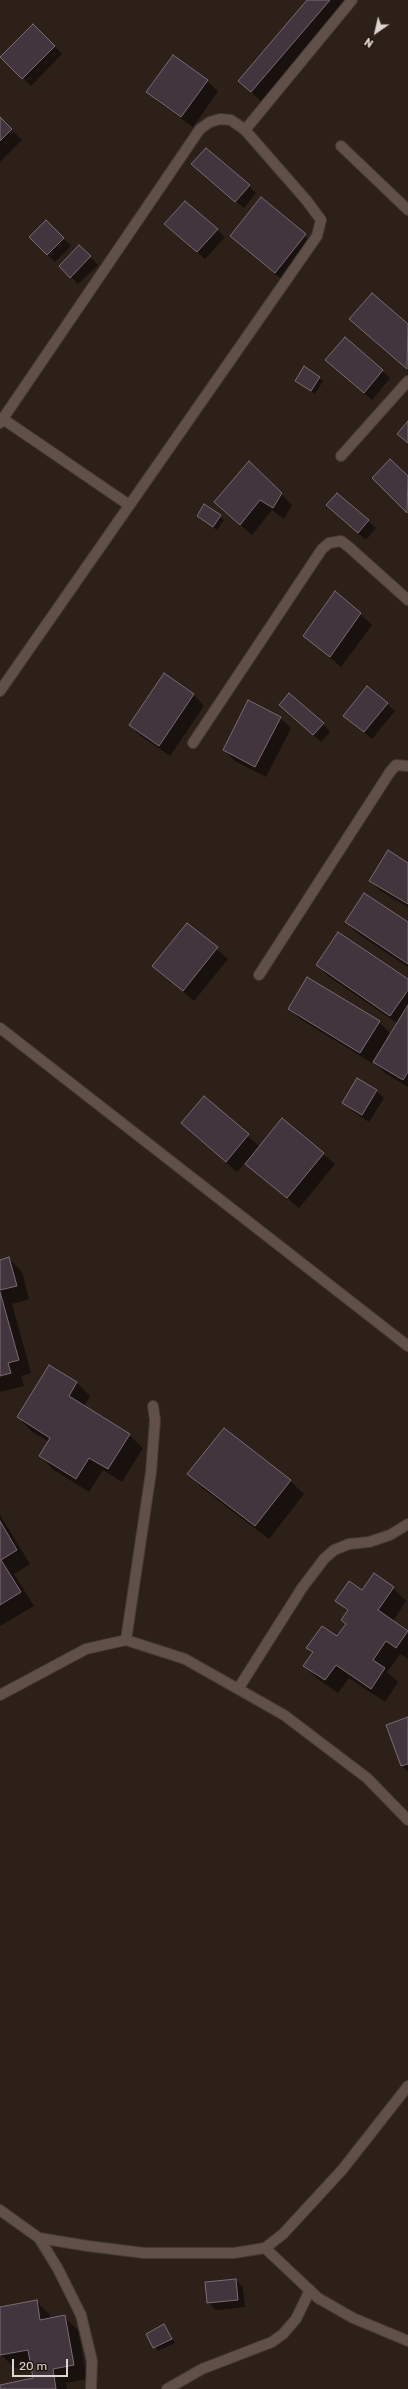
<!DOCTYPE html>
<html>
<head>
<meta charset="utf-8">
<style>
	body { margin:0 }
	#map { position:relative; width:408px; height:2389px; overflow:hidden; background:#2d2019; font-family:Rubik,sans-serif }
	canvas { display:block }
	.north { position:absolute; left:356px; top:12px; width:40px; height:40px; -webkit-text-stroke:3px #231610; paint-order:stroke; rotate:214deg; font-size:11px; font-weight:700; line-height:16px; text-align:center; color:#ded5d0 }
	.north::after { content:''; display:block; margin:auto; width:14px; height:18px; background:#ded5d0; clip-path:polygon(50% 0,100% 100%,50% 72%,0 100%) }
	.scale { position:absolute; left:12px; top:2359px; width:56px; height:18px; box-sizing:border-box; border:2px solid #ded5d0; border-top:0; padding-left:5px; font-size:12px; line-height:14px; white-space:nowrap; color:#ded5d0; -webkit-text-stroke:3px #231610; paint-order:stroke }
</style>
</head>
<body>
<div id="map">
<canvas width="408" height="2389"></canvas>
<div class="north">N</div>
<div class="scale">20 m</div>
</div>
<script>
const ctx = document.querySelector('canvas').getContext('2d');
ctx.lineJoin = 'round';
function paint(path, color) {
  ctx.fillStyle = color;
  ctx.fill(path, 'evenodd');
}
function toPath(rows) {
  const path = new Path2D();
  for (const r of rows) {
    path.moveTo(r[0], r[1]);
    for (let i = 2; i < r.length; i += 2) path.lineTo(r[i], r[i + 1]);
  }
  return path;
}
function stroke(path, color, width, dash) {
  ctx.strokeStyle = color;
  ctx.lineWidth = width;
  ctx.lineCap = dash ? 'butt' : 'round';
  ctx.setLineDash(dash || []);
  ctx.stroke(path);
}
paint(toPath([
	[308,0,350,0,262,102,239,81],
	[33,25,62,54,31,86,2,57],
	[207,81,218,91,193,127,158,102,147,92],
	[0,119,22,140,0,162],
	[200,172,249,186,256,193,244,208],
	[261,199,316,246,286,283,231,236],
	[46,221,71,246,55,262,30,237],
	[166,224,217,230,225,237,205,259],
	[80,247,98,265,78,284,60,266],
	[372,294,408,325,408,370,351,319],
	[345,338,390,378,372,400,334,368],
	[305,367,323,381,315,394,296,380],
	[390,460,408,478,408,512,373,478],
	[249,462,292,505,284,519,272,510,252,535,227,513],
	[337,494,376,528,366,540,335,513],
	[205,505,224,520,217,530,202,519],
	[335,592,372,625,341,667,304,635],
	[164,675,194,695,204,706,170,756,141,736,130,725],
	[387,704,395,711,372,739,344,716],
	[288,713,323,724,330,732,321,742],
	[280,718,291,728,266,777,235,761,224,750],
	[408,864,408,907,381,891,370,880],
	[346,922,408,923,408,967,357,933],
	[187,924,228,959,194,1001,154,966],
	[317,965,408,981,408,1087,385,1073,373,1061,372,1063,300,1019,289,1009,379,1022,390,1033,386,1039,388,1040,398,1024,328,976],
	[376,1091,384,1098,369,1122,351,1110,343,1102],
	[204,1097,260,1147,282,1120,335,1164,299,1208,245,1163,237,1172,182,1123],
	[8,1258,22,1272,29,1299,12,1304,31,1373,21,1376,24,1386,0,1392,0,1261],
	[49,1366,77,1383,90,1396,84,1407,129,1435,143,1448,122,1482,103,1470,89,1492,54,1470,40,1456,49,1442,31,1431,18,1417],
	[189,1474,290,1481,304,1494,269,1539,202,1488],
	[0,1515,30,1564,14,1574,34,1606,0,1626],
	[393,1588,406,1601,393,1621,408,1632,408,1659,400,1654,387,1672,398,1682,385,1702,349,1678,338,1693,318,1679,304,1666,313,1653,308,1647,337,1638,346,1624,342,1620,348,1612,337,1601,362,1591],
	[408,1718,408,1771,402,1766],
	[236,2280,243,2288,245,2307,216,2310,208,2302],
	[36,2301,50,2315,50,2319,64,2317,78,2330,87,2379,66,2383,67,2389,0,2389,0,2386,34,2379,32,2365,15,2368,1,2355,0,2308],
	[164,2326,175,2343,158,2351,147,2334]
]), '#0007');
const building = toPath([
	[307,0,330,0,251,92,238,81,307,0],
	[33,24,55,46,22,79,0,57,33,24],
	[173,55,208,80,181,117,146,92,173,55],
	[0,117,12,129,0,141,0,117],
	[206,148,250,185,235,202,191,164,206,148],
	[261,197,306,234,275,273,230,236,261,197],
	[185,201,218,229,197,252,164,224,185,201],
	[46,220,64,238,47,255,29,237,46,220],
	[79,245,91,256,70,278,59,266,79,245],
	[372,293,408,324,407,369,349,319,372,293],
	[345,337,383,370,364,393,325,360,345,337],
	[304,366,320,377,311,391,295,381,304,366],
	[408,421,408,443,397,434,408,421],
	[390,459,408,476,407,513,372,478,390,459],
	[249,461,282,493,273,508,260,500,240,525,214,502,249,461],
	[337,493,369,520,358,533,326,505,337,493],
	[204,504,221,515,213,527,197,516,204,504],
	[335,591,361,613,330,657,303,636,335,591],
	[164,673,194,694,159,746,129,725,164,673],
	[367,686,388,703,364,732,343,716,367,686],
	[289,693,324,723,313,735,279,705,289,693],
	[248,700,281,717,255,767,223,750,248,700],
	[388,850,408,863,408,904,369,881,388,850],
	[364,893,408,922,408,964,345,922,364,893],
	[187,923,218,947,183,991,152,966,187,923],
	[338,932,408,979,408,990,390,1016,316,965,338,932],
	[307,977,380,1021,360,1053,288,1009,307,977],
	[408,1005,408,1072,403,1080,373,1062,408,1005],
	[357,1078,377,1090,362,1115,342,1103,357,1078],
	[204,1096,249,1134,226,1162,181,1123,204,1096],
	[282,1118,324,1153,287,1198,245,1164,282,1118],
	[9,1257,17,1286,0,1290,0,1260,9,1257],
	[0,1292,19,1360,8,1363,11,1373,0,1376,0,1292],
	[49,1365,77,1382,69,1396,130,1434,108,1469,89,1458,76,1479,39,1456,50,1438,17,1417,49,1365],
	[224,1428,291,1480,255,1526,187,1474,224,1428],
	[0,1521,17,1550,1,1560,21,1592,0,1605,0,1521],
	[374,1573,394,1587,378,1610,408,1631,396,1648,386,1641,373,1660,385,1668,371,1689,336,1665,325,1680,303,1666,313,1652,306,1648,322,1626,337,1636,346,1624,341,1620,348,1610,335,1601,349,1581,362,1590,374,1573],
	[408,1717,408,1764,401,1766,386,1725,408,1717],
	[236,2279,238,2300,207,2303,205,2282,236,2279],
	[37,2300,40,2320,65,2315,74,2365,53,2369,56,2389,0,2389,0,2385,33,2378,28,2350,0,2355,0,2307,37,2300],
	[164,2324,172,2339,153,2348,146,2334,164,2324]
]);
paint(building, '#43353e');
stroke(building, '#7a6b75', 1);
const minor = toPath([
	[341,146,408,210],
	[3,419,129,505],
	[0,423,200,129,210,122,220,119,231,120,245,130,352,0],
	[341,456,408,381],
	[0,691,317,236,321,220,307,201,245,130],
	[193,743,322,549,329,543,341,541,350,548,408,600],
	[259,975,390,772,396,765,408,766],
	[0,1028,408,1346],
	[126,1640,151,1472,155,1420,153,1406],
	[238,1689,302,1588,324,1559,334,1550,349,1544,369,1542,390,1535,408,1524],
	[0,1695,86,1649,126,1640,185,1659,284,1715,367,1778,408,1820],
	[0,2210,39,2238,88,2246,144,2253,234,2253,265,2248,283,2234,342,2170,408,2086],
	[39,2238,58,2269,81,2315,92,2361,91,2389],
	[265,2248,318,2298,353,2318,408,2341],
	[167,2389,202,2369,272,2342,283,2334,296,2319,310,2290]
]);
stroke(minor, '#453a36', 12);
stroke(minor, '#605049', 10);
</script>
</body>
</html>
